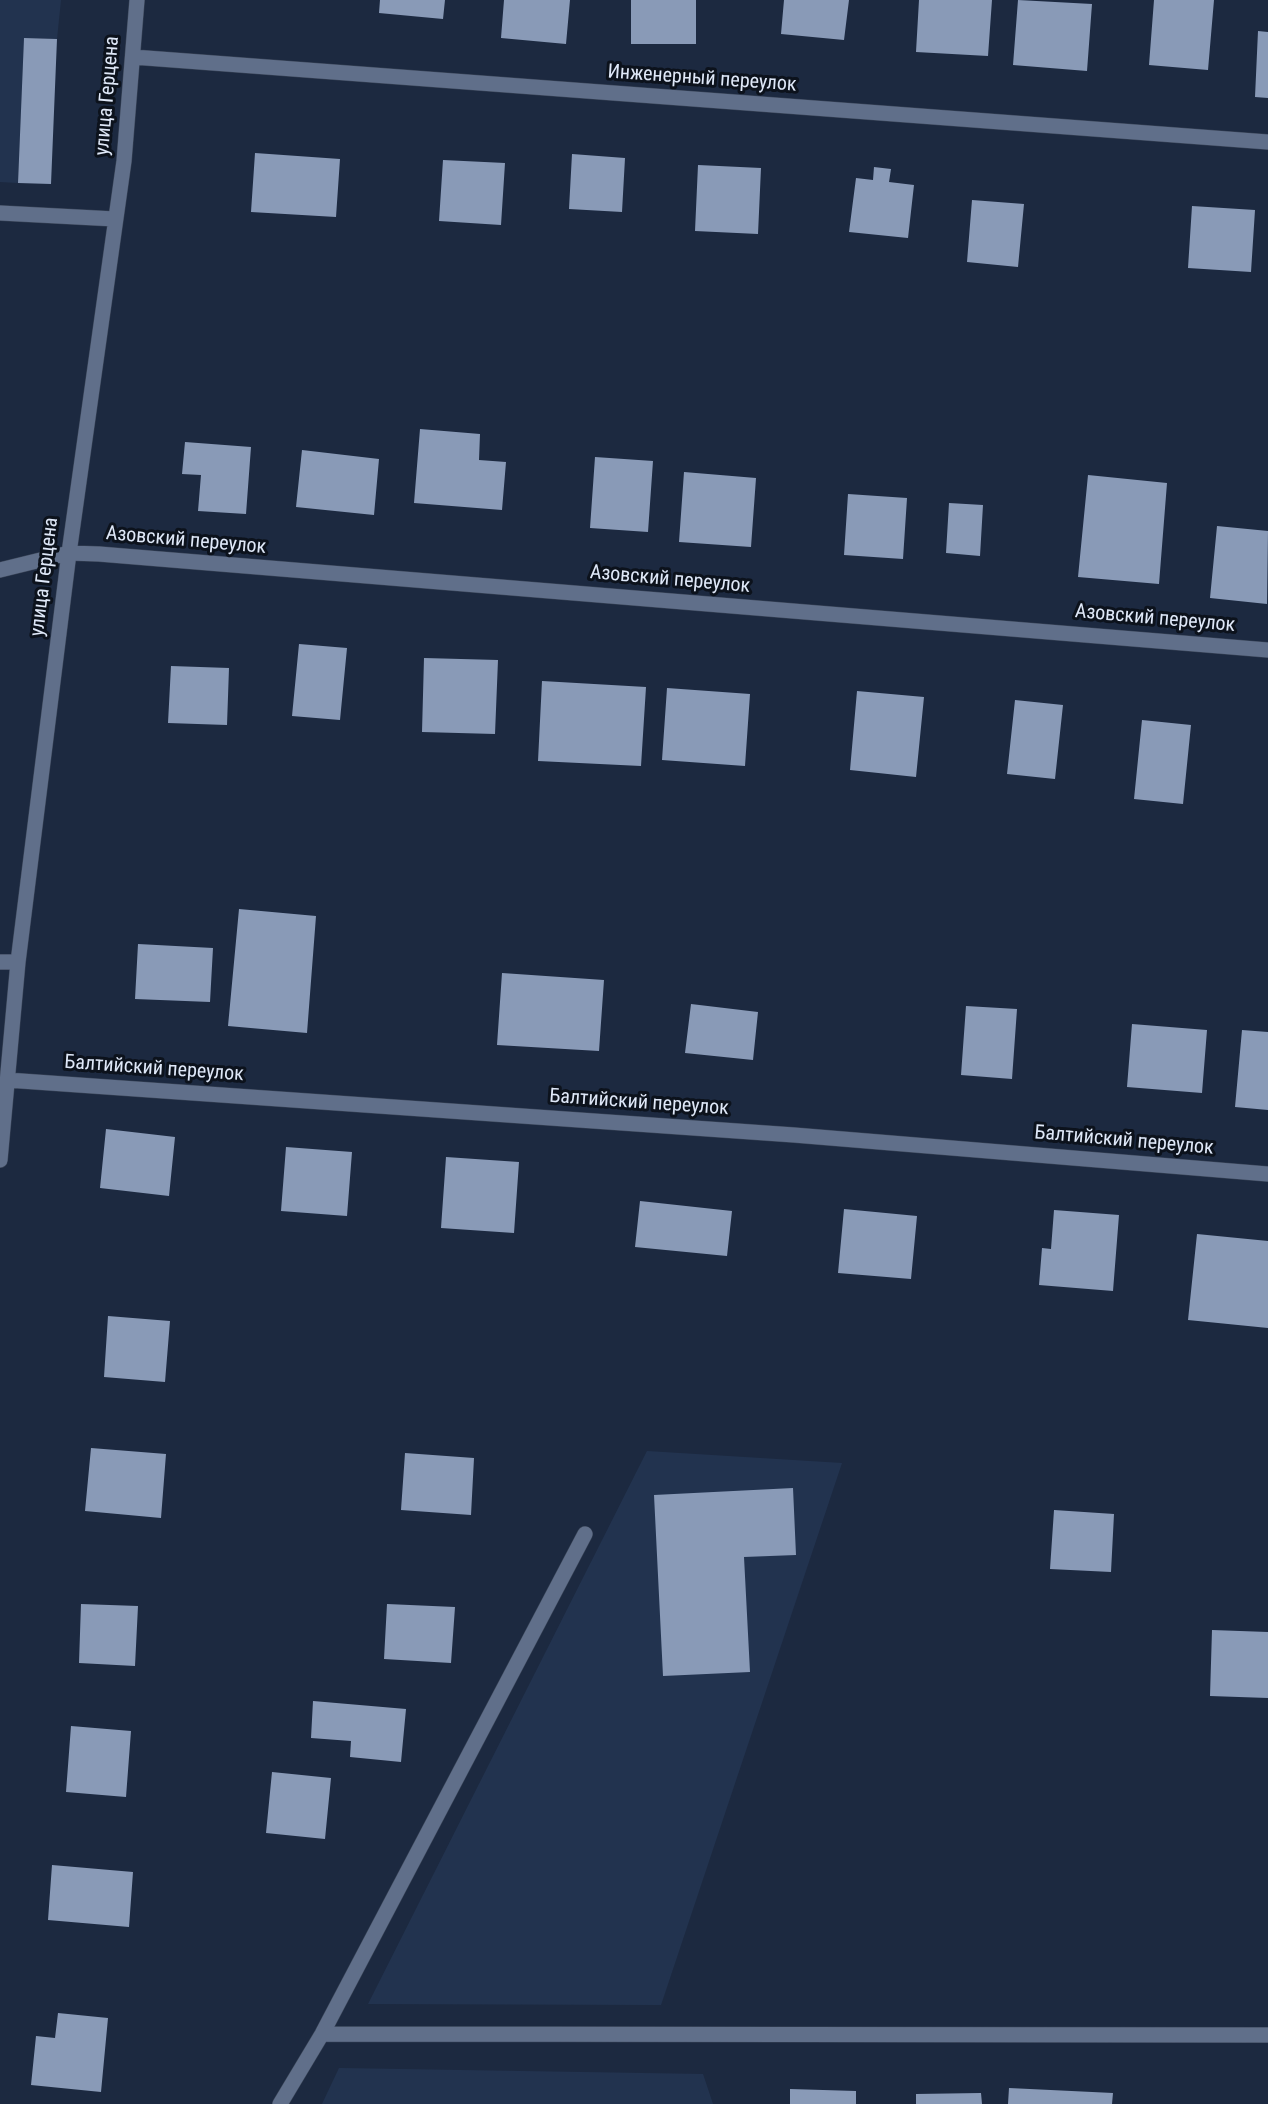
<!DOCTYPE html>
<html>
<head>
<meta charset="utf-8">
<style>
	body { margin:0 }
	canvas { display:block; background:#1c2940 }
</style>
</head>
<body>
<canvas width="1268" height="2104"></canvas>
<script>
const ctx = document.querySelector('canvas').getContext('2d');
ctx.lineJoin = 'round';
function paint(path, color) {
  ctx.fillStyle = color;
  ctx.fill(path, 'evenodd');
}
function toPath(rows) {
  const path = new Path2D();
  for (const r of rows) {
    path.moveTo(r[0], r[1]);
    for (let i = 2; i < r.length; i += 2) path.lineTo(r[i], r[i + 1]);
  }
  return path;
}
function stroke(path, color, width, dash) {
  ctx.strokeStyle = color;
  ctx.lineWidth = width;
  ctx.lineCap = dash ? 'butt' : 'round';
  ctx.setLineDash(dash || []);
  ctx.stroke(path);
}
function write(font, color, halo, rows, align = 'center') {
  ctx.font = font + ' "Roboto Condensed",sans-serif';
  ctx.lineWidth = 6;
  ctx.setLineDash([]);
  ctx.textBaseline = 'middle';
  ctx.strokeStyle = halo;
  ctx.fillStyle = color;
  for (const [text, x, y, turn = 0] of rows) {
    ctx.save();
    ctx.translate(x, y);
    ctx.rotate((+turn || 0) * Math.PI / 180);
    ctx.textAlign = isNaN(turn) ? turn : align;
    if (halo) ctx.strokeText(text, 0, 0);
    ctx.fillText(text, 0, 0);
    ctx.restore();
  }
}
paint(toPath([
	[0,0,61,0,57,39,24,38,18,183,0,182],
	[647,1451,842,1463,661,2005,368,2004],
	[339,2068,703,2074,713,2104,322,2104]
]), '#22334f');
paint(toPath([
	[380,0,445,0,443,19,379,13],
	[504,0,570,0,566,44,501,38],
	[631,0,696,0,696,44,631,44],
	[784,0,849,0,844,40,781,34],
	[919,0,992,0,988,56,916,52],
	[1018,0,1092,4,1087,71,1013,65],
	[1154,0,1214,0,1208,70,1149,65],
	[1258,31,1268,32,1268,98,1255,97],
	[24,38,57,39,51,184,18,183],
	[255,153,340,159,336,217,251,212],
	[572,154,625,158,622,212,569,209],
	[443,160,505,163,501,225,439,221],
	[698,165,761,168,758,234,695,231],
	[874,167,891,169,889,182,914,185,908,238,849,232,856,178,873,180],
	[972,200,1024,204,1018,267,967,262],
	[1192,206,1255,210,1251,272,1188,268],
	[420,429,480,434,479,460,506,462,502,510,414,503],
	[185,442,251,447,246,514,198,511,201,475,182,474],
	[302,450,379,459,374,515,296,507],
	[595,457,653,461,648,532,590,528],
	[684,472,756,478,751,547,679,542],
	[1088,475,1167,483,1159,584,1078,577],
	[848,494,907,498,903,559,844,555],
	[949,503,983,505,980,556,946,553],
	[1217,526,1268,531,1267,604,1210,598],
	[299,644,347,648,340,720,292,716],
	[424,658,498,660,495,734,422,732],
	[171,666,229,668,227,725,168,723],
	[542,681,646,687,641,766,538,761],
	[667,688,750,694,745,766,662,760],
	[857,691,924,697,916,777,850,770],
	[1015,700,1063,705,1055,779,1007,774],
	[1142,720,1191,725,1183,804,1134,799],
	[239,909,316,916,307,1033,228,1026],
	[138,944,213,948,210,1002,135,999],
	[502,973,604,980,599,1051,497,1045],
	[691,1004,758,1012,753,1060,685,1053],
	[966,1006,1017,1009,1012,1079,961,1075],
	[1132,1024,1207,1030,1202,1093,1127,1087],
	[1242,1030,1268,1032,1268,1110,1235,1107],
	[106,1129,175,1137,169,1196,100,1188],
	[286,1147,352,1152,347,1216,281,1211],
	[446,1157,519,1162,514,1233,441,1228],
	[640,1201,732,1211,727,1256,635,1247],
	[844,1209,917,1216,911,1279,838,1273],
	[1054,1210,1119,1215,1113,1291,1039,1285,1042,1248,1051,1249],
	[1197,1234,1268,1241,1268,1328,1188,1320],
	[108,1316,170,1321,165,1382,104,1377],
	[91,1448,166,1454,161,1518,85,1511],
	[405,1453,474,1458,471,1515,401,1510],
	[793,1488,796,1555,744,1557,750,1672,663,1676,654,1495],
	[1054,1510,1114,1514,1111,1572,1050,1569],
	[81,1604,138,1606,135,1666,79,1663],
	[387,1604,455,1607,451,1663,384,1659],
	[1212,1630,1268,1632,1268,1698,1210,1696],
	[313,1701,406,1709,401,1762,350,1757,351,1741,311,1738],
	[71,1726,131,1731,126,1797,66,1792],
	[272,1772,331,1778,325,1839,266,1833],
	[52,1865,133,1872,129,1927,48,1920],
	[58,2013,108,2018,101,2092,31,2085,36,2036,55,2038],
	[1009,2088,1113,2093,1112,2104,1008,2104],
	[790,2089,856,2091,856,2104,790,2104],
	[981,2093,982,2104,916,2104,916,2094]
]), '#899ab7');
const service = toPath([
	[322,2034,1268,2035],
	[280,2104,322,2034,585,1534]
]);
const minor = toPath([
	[133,57,1268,142],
	[0,213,115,219],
	[0,570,69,553,99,554,1268,650],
	[0,962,18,962],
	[7,1080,794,1135,1268,1174],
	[0,1160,18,962,69,553,124,161,137,0]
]);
stroke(service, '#3a4558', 16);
stroke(minor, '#3a4558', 16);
stroke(service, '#606f8a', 15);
stroke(minor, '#606f8a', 15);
write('20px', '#dfe8f8', '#0c121c', [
	["Инженерный переулок",702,79,4],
	["улица Герцена",108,96,-85],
	["Азовский переулок",186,541,5],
	["улица Герцена",45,577,-83],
	["Азовский переулок",670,580,5],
	["Азовский переулок",1155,619,5],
	["Балтийский переулок",154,1069,4],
	["Балтийский переулок",639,1103,4],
	["Балтийский переулок",1124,1141,5]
]);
</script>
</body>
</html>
